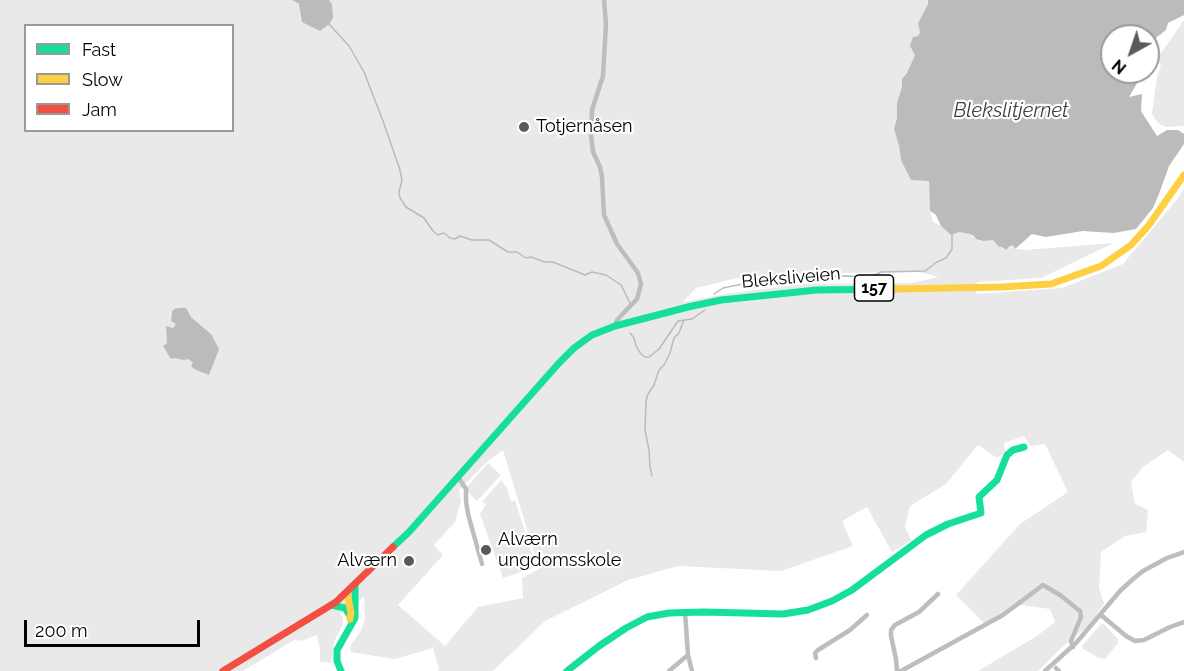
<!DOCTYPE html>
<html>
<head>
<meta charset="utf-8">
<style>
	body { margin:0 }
	#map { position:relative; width:1184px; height:671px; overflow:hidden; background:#fff; font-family:Raleway,sans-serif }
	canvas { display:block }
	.legend { position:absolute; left:24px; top:24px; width:210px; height:108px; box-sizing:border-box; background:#fff; border:2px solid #999; margin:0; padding:8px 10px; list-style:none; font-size:18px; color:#000 }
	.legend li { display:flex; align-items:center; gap:12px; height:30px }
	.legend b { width:30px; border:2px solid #999 }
	.north { position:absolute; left:1100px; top:24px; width:60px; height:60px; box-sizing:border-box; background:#fff; border:2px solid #999; border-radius:50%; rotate:220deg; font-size:16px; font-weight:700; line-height:24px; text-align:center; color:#000 }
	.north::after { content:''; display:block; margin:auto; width:21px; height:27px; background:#595959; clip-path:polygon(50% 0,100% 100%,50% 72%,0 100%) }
	.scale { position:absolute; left:24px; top:620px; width:176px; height:27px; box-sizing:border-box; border:3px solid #000; border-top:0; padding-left:8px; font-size:18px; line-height:21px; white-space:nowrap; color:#000; -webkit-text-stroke:4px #fff; paint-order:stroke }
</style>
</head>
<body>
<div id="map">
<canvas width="1184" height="671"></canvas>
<ul class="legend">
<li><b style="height:8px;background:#16e098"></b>Fast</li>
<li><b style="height:8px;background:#ffcf43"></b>Slow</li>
<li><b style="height:8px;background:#f24e42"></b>Jam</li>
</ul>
<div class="north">N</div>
<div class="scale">200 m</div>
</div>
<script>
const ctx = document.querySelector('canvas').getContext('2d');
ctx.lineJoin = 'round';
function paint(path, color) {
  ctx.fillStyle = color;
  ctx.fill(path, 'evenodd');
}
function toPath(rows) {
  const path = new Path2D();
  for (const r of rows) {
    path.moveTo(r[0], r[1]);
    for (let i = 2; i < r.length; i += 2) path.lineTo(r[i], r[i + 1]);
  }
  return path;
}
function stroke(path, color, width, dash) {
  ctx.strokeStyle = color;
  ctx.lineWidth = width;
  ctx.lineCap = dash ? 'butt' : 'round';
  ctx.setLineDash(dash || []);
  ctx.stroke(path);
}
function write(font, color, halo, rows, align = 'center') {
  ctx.font = font + ' Raleway,sans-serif';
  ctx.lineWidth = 4.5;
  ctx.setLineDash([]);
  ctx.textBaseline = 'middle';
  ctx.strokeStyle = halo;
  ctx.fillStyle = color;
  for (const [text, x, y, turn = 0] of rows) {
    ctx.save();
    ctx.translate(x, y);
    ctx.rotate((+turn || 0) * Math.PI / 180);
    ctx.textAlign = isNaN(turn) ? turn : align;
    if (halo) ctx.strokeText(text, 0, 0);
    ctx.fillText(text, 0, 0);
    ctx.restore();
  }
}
paint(toPath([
	[0,0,292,0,299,4,332,4,329,0,928,0,928,4,918,23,920,33,918,36,915,55,907,73,902,79,902,87,897,103,897,118,894,129,899,146,901,160,929,181,930,211,933,222,941,226,951,235,959,232,970,234,976,239,983,241,993,240,999,247,1002,247,1006,250,1013,245,1015,249,1024,250,1114,243,1041,278,977,282,976,294,1062,288,1123,264,1179,197,1184,188,1184,462,1168,450,1143,467,1131,482,1135,504,1148,510,1146,532,1125,536,1101,552,1099,588,1104,604,1087,627,1062,647,1038,671,978,671,1037,636,1055,622,1050,609,1021,605,985,624,956,595,1020,524,1068,492,1045,444,1030,446,1024,436,1004,443,1005,452,997,458,978,445,946,484,910,506,905,527,911,540,892,552,867,507,842,521,853,546,781,571,678,566,628,580,545,621,493,671,438,671,439,669,433,648,395,659,350,652,351,645,360,632,365,620,364,597,340,614,343,617,343,624,334,642,331,663,320,662,320,649,317,635,301,641,296,639,243,671,0,671],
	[26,26,232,26,232,130,26,130],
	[919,272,939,277,911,283,805,284,731,293,683,302,696,288,737,278,778,274],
	[174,309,191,317,211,334,209,375,196,370,193,363,188,359,174,358,171,359,164,346,167,343,167,327,173,328,176,324,171,315],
	[503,450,539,569,522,578,523,598,478,607,445,646,398,605,443,555,434,545,455,522,461,501,459,490,488,461],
	[1184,20,1184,126,1166,127,1158,123,1152,114,1157,76,1161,66,1157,59],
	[488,463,501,475,477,501,465,489],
	[501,480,507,488,511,502,515,500,536,567,503,578,480,514,486,504,482,502],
	[1101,624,1104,624,1118,639,1118,643,1105,659,1099,658,1083,649,1082,646]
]), '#e9e9e9');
paint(toPath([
	[292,0,329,0,332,4,333,18,329,24,320,31,302,22,299,4],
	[928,0,1184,0,1184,15,1168,23,1166,30,1157,37,1148,52,1148,36,1112,36,1112,72,1140,72,1139,80,1129,97,1142,94,1141,111,1157,136,1167,130,1178,130,1184,134,1184,144,1169,166,1159,194,1153,208,1136,229,1114,233,1083,231,1046,237,1032,234,1015,249,1013,245,1009,247,1006,250,1002,247,999,247,993,240,983,241,976,239,974,236,970,234,959,232,951,235,941,226,936,215,930,211,929,181,911,180,901,160,899,146,894,129,897,118,897,103,902,87,902,79,907,73,915,55,910,46,913,37,918,36,920,33,918,23,928,4],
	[179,308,186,308,191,317,211,334,219,349,209,375,196,370,191,366,193,363,188,359,184,360,174,358,171,359,163,346,167,343,166,326,173,328,176,324,171,321,172,312,174,309]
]), '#bbb');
stroke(toPath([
	[329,24,349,46,364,72,383,121,400,170,402,181,399,192,400,198,406,207,424,218,433,231,438,235,444,233,450,238,455,239,460,236,472,240,489,240,508,252,517,252,526,258,531,257,545,262,553,262,585,275,592,272,606,275,621,285,630,303],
	[714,294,723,288,758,281,847,276,871,277,881,272,925,271,937,262,946,258,952,249,952,234],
	[630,333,634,338,636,346,641,354,645,357,649,357,659,349,678,321,692,319,705,310],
	[652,476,650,467,649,450,645,430,646,401,648,394,654,385,659,370,664,365,670,353,674,338,679,333,684,320]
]), '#bbb', 1.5);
stroke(toPath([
	[604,0,606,24,603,76,592,110,591,135,593,152,600,167,602,177,604,215,617,244,638,273,641,284,637,299,617,320,615,325],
	[458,477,466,489,466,501,468,514,482,564],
	[685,612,688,655,692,671],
	[1101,615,1126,636,1135,641,1144,640,1170,627,1184,622],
	[816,658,815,653,818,650,850,630,867,615],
	[1056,668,1059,671],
	[669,671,688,655],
	[897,671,896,659,891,636,891,630,895,625,919,612,938,594],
	[901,671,1003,615,1043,585,1060,595,1080,611,1081,617,1071,641,1073,647],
	[1045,671,1076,643,1120,591,1133,579,1143,571,1167,558,1184,552]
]), '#bdbdbd', 4.5);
stroke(toPath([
	[393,547,409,532,559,363,574,348,592,335,615,326,688,307,721,300,817,290,895,289],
	[331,605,345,608,350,616],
	[341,671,337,661,337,650,355,618,355,585],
	[567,671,599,646,626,628,647,617,669,613,704,612,783,614,808,610,832,601,852,590,926,535,948,524,981,513,979,497,997,480,1007,455,1013,450,1024,447]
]), '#16e098', 7);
stroke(toPath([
	[895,289,1001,287,1051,284,1101,266,1131,245,1149,225,1184,175],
	[347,592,351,613,350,619]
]), '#ffcf43', 7);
stroke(toPath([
	[223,671,336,602,393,547]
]), '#f24e42', 7);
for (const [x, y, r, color] of [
	[524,127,6,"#595959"],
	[486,550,6,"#595959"],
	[409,561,6,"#595959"]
]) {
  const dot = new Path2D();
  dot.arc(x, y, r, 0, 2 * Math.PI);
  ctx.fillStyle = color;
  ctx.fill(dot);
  stroke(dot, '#fff', 2);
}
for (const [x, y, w] of [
	[874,288,39]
]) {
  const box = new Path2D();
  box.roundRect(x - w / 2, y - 13, w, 26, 4.5);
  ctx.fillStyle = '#fff';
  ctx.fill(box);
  stroke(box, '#000', 1.5);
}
write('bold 16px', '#000', null, [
	["157",874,288]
]);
write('18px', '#000', '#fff', [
	["Totjernåsen",536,127],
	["Alværn",498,540],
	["ungdomsskole",498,561],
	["Alværn",397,561,"right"]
], 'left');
write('18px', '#000', '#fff', [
	["Bleksliveien",791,278,-5]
]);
write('italic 20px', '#3f3f3f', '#fff', [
	["Blekslitjernet",1011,111]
]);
</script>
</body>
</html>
